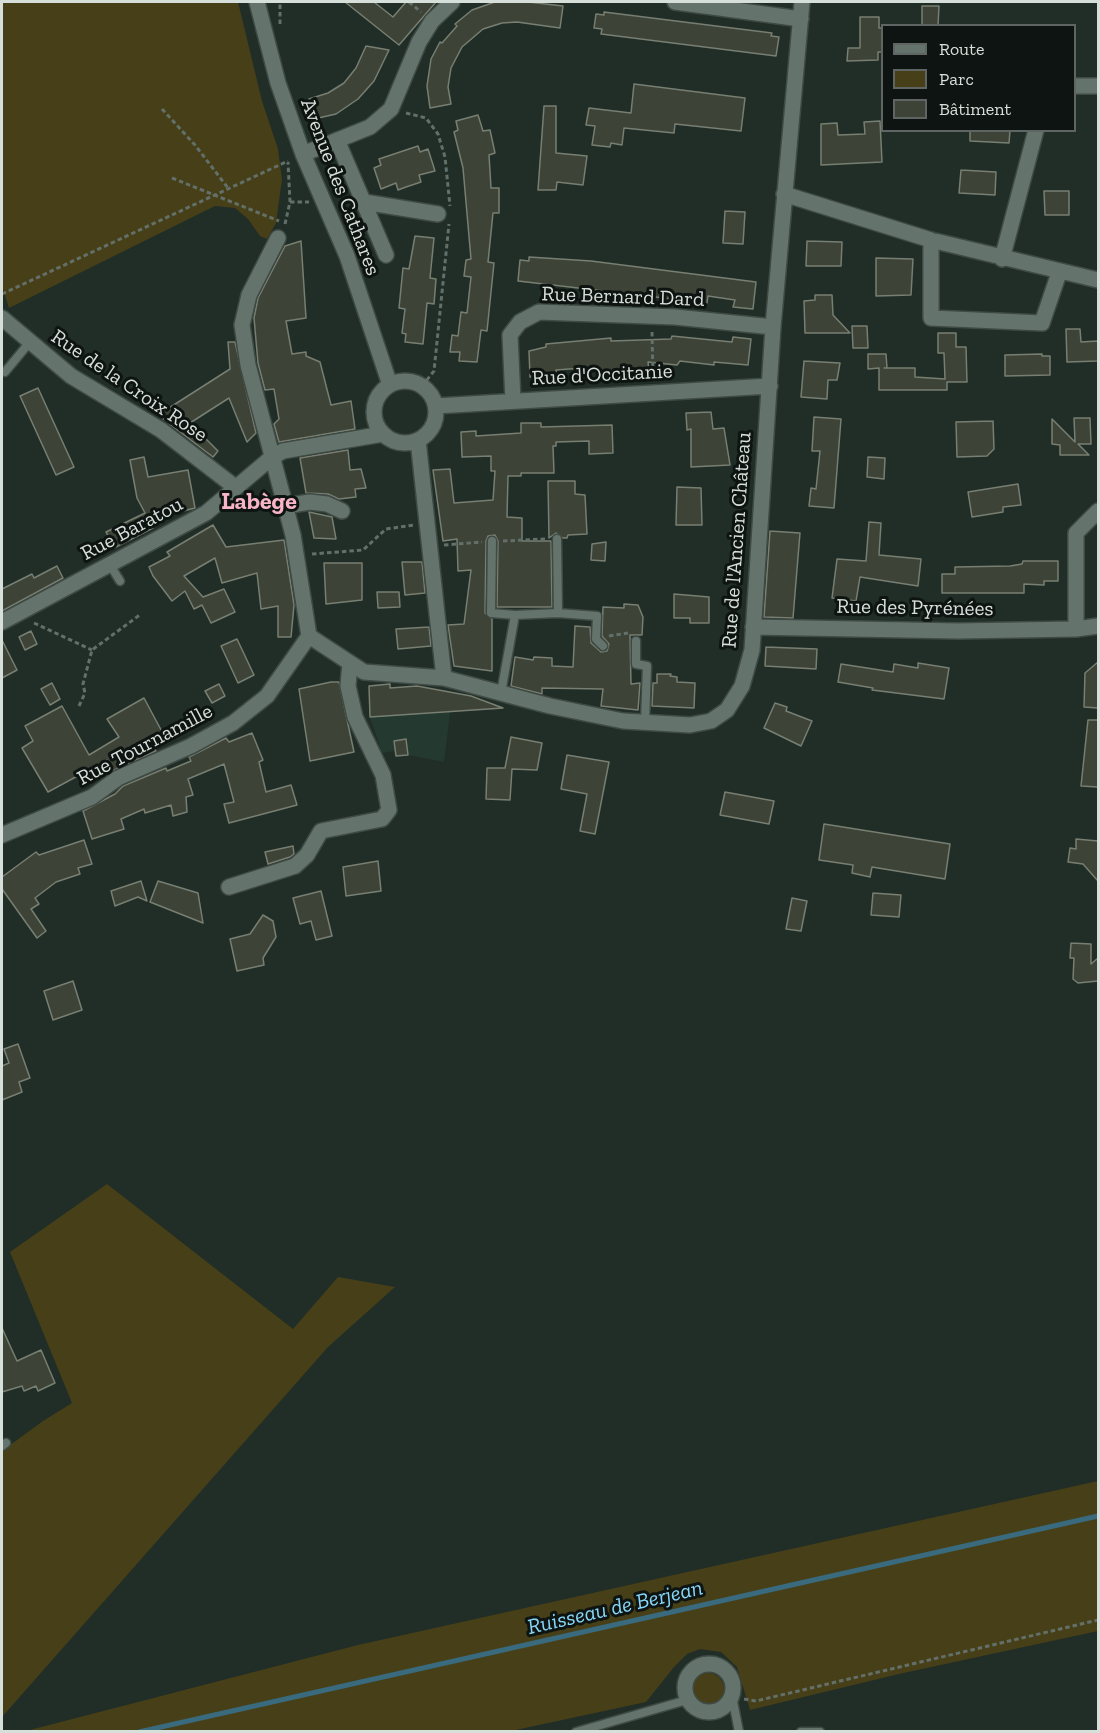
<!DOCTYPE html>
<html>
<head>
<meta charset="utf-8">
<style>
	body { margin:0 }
	#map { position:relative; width:1100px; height:1733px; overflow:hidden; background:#202e27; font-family:"Zilla Slab",serif }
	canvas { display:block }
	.frame { position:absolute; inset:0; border:3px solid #d7dfdb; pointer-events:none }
	.legend { position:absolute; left:881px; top:24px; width:195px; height:108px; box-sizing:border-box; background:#0e1411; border:2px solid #5e6562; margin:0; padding:8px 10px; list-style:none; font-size:18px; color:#d7dfdb }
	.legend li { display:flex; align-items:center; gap:12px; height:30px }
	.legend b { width:30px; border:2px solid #5e6562 }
</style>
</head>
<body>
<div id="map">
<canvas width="1100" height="1733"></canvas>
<div class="frame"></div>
<ul class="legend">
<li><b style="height:8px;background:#64746c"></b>Route</li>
<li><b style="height:16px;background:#473f17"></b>Parc</li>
<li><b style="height:16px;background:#3d4337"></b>Bâtiment</li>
</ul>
</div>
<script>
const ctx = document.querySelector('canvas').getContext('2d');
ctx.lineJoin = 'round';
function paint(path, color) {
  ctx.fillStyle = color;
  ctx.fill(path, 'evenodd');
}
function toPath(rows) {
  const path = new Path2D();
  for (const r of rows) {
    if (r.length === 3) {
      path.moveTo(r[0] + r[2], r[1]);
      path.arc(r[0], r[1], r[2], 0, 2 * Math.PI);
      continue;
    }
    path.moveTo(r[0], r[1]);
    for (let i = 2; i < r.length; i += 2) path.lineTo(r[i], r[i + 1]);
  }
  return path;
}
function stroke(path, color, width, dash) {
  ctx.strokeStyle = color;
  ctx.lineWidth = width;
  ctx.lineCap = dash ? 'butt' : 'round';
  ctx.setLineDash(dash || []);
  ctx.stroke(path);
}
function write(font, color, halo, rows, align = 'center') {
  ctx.font = font + ' "Zilla Slab",serif';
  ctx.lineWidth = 6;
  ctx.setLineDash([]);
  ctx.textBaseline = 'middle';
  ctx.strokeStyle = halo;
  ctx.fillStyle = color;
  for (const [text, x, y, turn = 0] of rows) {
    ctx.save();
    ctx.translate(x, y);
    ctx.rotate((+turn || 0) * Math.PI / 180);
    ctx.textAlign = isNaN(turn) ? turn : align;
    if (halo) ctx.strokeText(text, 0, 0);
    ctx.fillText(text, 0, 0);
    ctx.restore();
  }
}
paint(toPath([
	[390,684,390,688,449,692,450,713,444,762,408,755,396,756,395,751,382,753,370,717,369,686]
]), '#24392f');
paint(toPath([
	[2,2,238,2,262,101,278,149,282,179,276,223,267,239,260,236,248,219,235,208,215,206,9,308,2,286],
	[107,1184,293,1329,338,1277,395,1287,328,1347,2,1717,2,1451,43,1421,72,1403,10,1252],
	[1098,1481,1098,1631,899,1674,750,1710,737,1667,721,1652,700,1649,687,1654,674,1667,646,1702,511,1731,26,1731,358,1645],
	[708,1689,16]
]), '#473f17');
stroke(toPath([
	[139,1732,1098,1516]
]), '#3a6a7d', 5);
const building = toPath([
	[345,2,374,2,393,17,406,2,436,2,399,45,345,2],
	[495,2,528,2,563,6,560,28,517,22,502,23,483,29,462,47,451,68,448,87,451,104,430,108,427,86,431,59,440,42,442,43,457,26,455,24,472,10,495,2],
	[922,6,939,6,938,26,922,26,922,6],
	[604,12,772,33,771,36,779,37,776,56,601,34,602,29,594,28,596,14,604,15,604,12],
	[860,17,879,17,879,28,882,28,882,52,878,52,878,60,847,61,848,48,860,48,860,17],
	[366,46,389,50,374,81,358,99,336,114,314,119,309,99,328,93,344,83,356,68,366,46],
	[634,84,745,98,741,131,675,124,674,133,624,128,622,145,611,143,610,147,592,145,595,126,586,125,589,108,631,113,634,84],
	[544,106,556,106,556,153,587,156,583,185,557,182,556,190,538,190,544,106],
	[478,115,483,131,490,130,495,153,489,155,491,188,499,188,499,213,493,213,488,262,494,263,487,331,481,330,477,362,459,361,460,352,450,352,452,335,458,336,461,312,467,313,471,277,464,276,466,260,471,259,463,168,454,132,458,130,456,121,478,115],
	[880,121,882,162,821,165,821,124,837,123,838,135,865,134,864,122,880,121],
	[970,130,1010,130,1009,143,970,141,970,130],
	[418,146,420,152,428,149,435,171,419,175,421,182,406,187,398,190,396,183,381,189,374,168,381,165,379,159,418,146],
	[961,170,996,172,995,195,959,193,961,170],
	[1044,191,1069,191,1069,215,1045,215,1044,191],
	[725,211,745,212,743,244,723,243,725,211],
	[415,236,434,238,430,278,436,279,434,304,427,303,423,344,405,342,406,334,402,333,405,309,399,308,403,268,409,269,415,236],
	[301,241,306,318,286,321,292,354,306,352,306,356,320,362,331,405,351,401,355,429,279,442,274,424,279,419,274,389,265,390,258,363,254,318,258,298,285,246,301,241],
	[807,241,842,242,841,266,806,266,807,241],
	[529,257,591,261,756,282,753,309,733,307,735,300,708,296,707,303,518,281,520,260,529,261,529,257],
	[876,258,913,259,911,295,876,296,876,258],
	[815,295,832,295,833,315,850,333,805,333,804,301,815,300,815,295],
	[852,326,867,326,868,348,853,348,852,326],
	[1066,329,1080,329,1081,342,1098,341,1098,361,1067,362,1066,329],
	[938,333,956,333,956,347,966,347,967,382,947,382,947,390,879,390,879,368,868,369,868,354,886,354,887,368,884,368,915,368,915,377,945,379,944,353,938,353,938,333],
	[672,336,732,342,733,337,751,339,748,365,714,362,714,365,680,361,677,365,648,362,649,372,612,374,612,370,595,371,595,367,556,370,556,376,530,377,529,351,546,347,546,344,611,338,611,341,671,339,672,336],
	[228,342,235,342,256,433,247,442,229,398,190,423,218,451,213,457,158,415,230,369,228,342],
	[1042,354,1042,356,1050,356,1050,375,1005,376,1005,355,1042,354],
	[804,361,840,363,837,380,828,380,827,399,801,397,804,361],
	[38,388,74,467,56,475,20,396,38,388],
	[711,412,713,429,724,428,730,465,691,467,691,429,687,430,686,413,711,412],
	[814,417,841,419,834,508,809,506,811,488,816,489,820,451,812,451,814,417],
	[1074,418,1090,418,1091,444,1078,444,1089,455,1060,455,1060,445,1052,444,1052,419,1075,442,1074,418],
	[993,421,994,449,987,456,957,457,956,422,993,421],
	[521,423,541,423,541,427,612,425,613,453,589,454,589,441,556,442,556,446,553,446,554,473,521,473,521,476,508,476,507,517,522,518,522,541,551,541,552,607,497,607,498,541,495,535,488,536,486,541,485,613,492,619,492,671,454,666,448,625,464,624,471,570,458,571,457,539,443,541,433,470,450,469,454,503,493,500,495,471,491,471,491,456,462,457,461,432,476,431,476,436,521,433,521,423],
	[348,450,350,470,361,469,366,488,355,489,356,497,339,499,328,494,306,493,300,458,348,450],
	[144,457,148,477,188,470,195,508,149,520,153,528,114,548,106,532,145,513,137,498,130,460,144,457],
	[868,457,885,458,884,479,867,477,868,457],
	[548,481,575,481,575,494,585,495,587,534,568,535,567,538,563,538,556,533,549,538,548,481],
	[1018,484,1021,505,1003,507,1003,512,972,517,968,492,1018,484],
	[677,487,701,488,702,525,676,525,677,487],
	[309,512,332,517,336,539,314,538,309,512],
	[869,522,881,523,879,555,921,559,918,586,860,577,856,601,832,598,837,559,866,561,869,522],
	[213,525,226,547,284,540,294,605,291,637,278,637,278,606,261,609,257,573,222,583,215,558,184,576,203,597,224,589,235,612,211,623,202,605,194,609,185,591,172,601,153,576,149,567,170,556,167,552,213,525],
	[770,531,800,533,793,618,764,617,770,531],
	[606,542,605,561,591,560,592,544,606,542],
	[1023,561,1058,561,1058,581,1044,581,1044,585,1024,584,1024,593,942,593,942,574,955,574,955,567,1010,566,1022,564,1023,561],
	[402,562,422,562,425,593,405,595,402,562],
	[324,563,362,563,362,600,326,604,324,563],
	[57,566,63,578,2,611,2,589,32,574,34,578,57,566],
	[377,592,399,592,400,607,378,608,377,592],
	[674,594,709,597,709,623,690,623,690,618,674,618,674,594],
	[624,604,638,605,643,617,642,635,630,635,631,684,640,683,638,710,601,706,603,689,542,688,542,694,511,686,515,657,533,660,534,657,552,658,552,666,573,667,575,626,590,627,591,643,601,652,607,651,609,644,602,636,603,607,624,608,624,604],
	[429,627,431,646,398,649,396,629,429,627],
	[31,631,37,644,25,650,19,637,31,631],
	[237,639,254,675,238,683,221,646,237,639],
	[2,640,17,670,2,678,2,640],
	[766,647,817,649,816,669,765,666,766,647],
	[1098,662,1098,708,1084,707,1085,673,1098,662],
	[918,663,949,668,944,699,872,690,873,688,838,682,841,664,893,672,894,664,918,668,918,663],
	[657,674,671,674,670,676,677,677,677,682,695,683,694,708,652,706,653,683,657,683,657,674],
	[331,682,339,682,354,752,310,761,299,689,331,682],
	[52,683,60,699,50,705,41,689,52,683],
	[219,684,225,696,212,703,205,691,219,684],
	[390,684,390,688,417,686,471,696,503,708,370,717,369,686,390,684],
	[144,698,167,741,154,748,156,751,110,772,107,760,48,792,22,748,33,741,25,726,62,706,89,755,119,737,107,719,144,698],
	[775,703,787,707,786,711,812,721,801,746,764,728,775,703],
	[1088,720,1098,720,1098,787,1081,786,1088,720],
	[252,733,263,760,259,762,266,792,291,785,297,805,229,823,224,804,234,802,224,764,188,779,193,795,186,797,187,812,173,816,171,805,145,813,144,809,121,819,124,829,92,839,83,811,115,794,123,786,166,768,167,771,191,761,189,757,226,738,229,742,252,733],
	[511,737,542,743,537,770,512,769,510,800,486,799,487,768,505,768,511,737],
	[406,739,408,755,396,756,394,741,406,739],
	[567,755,609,762,595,834,580,831,587,794,561,789,567,755],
	[725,792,774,801,769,824,720,815,725,792],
	[824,824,950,844,945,879,872,867,870,877,852,873,853,865,819,860,824,824],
	[1076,839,1098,841,1098,881,1083,864,1068,862,1070,848,1076,849,1076,839],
	[84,840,92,864,78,868,80,874,56,882,35,898,39,904,31,909,46,931,37,938,2,889,2,877,36,852,39,855,84,840],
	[293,846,294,854,290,857,268,864,265,852,293,846],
	[378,861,381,891,346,896,343,867,378,861],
	[141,881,147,901,138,897,115,906,111,891,141,881],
	[158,881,198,893,203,923,150,902,158,881],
	[321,891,332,936,316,940,311,921,300,924,293,898,321,891],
	[873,893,901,895,899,917,871,915,873,893],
	[792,898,807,901,801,931,786,929,792,898],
	[263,915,273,921,276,937,263,958,264,965,237,971,230,939,250,934,263,915],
	[1071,943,1091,944,1091,964,1098,958,1098,981,1078,983,1073,979,1074,958,1070,958,1071,943],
	[73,981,82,1010,53,1020,44,991,73,981],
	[18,1044,30,1078,19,1082,22,1092,2,1100,2,1066,9,1063,4,1049,18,1044],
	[2,1328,17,1361,41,1350,55,1383,38,1391,36,1386,24,1391,22,1386,2,1392,2,1328]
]);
paint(building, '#3d4337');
stroke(building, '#787f72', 1.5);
const lane = toPath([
	[5,372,29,343],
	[557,539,558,613],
	[492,541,491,613,515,615,501,693],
	[110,565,120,581],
	[515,615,558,613,597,616,596,639,603,646],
	[636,641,636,664,647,666,645,722],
	[2,1446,6,1443],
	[732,1696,739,1732],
	[576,1732,687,1700],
	[801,1732,820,1732]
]);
const street = toPath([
	[257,2,278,83,303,154,347,256,390,385],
	[675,2,801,19],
	[1074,86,1098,86],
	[337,140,386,255],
	[303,154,370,127,391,109,419,42,432,21,452,2],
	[784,194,931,240,1098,280],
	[364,202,438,214],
	[278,238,249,295,242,325,248,365,293,535,309,636,364,672,444,678,550,706,623,721,690,725,711,721,727,710,742,686,752,650,773,327,802,2],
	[931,240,931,318,1042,323,1059,273],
	[1002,259,1036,130],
	[2,318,71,376,161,430,235,487],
	[405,412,31],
	[513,401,510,335,520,322,539,312,675,317,773,327],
	[436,406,770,386],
	[418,440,444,678],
	[285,506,310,502,327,504,342,511],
	[2,622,206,513,271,458,283,451,383,434],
	[753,627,958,631,1076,629,1098,626],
	[1076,629,1076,533,1098,511],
	[2,835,92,797,118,778,191,746,233,723,267,696,309,636],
	[229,887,295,866,307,855,321,831,382,819,389,810,383,775,355,717,348,686,350,663],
	[709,1688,24]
]);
stroke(lane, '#3f4a45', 11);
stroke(street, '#3f4a45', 18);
stroke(toPath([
	[409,2,421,12],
	[280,24,280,2],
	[162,109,195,145,228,188],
	[406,113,426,118,438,134,445,157,450,206],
	[172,178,279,221],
	[290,202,309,202],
	[285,224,290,202,288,162],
	[2,294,288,161],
	[652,332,653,379],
	[422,386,434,371,449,224],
	[503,541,545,539],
	[444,545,482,542],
	[312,554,363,550,386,529,414,525],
	[34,623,92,650],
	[609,636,628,633],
	[79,706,85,693,83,684,92,650,141,614],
	[744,1699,756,1701,1098,1620]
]), '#636f69', 3, [4.5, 3]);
stroke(lane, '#64746c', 8);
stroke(street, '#64746c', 15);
write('21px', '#d7dfdb', '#0e1411', [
	["Avenue des Cathares",340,187,69],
	["Rue Bernard Dard",623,297,2],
	["Rue d'Occitanie",602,375,-3],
	["Rue de la Croix Rose",129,386,34],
	["Rue Baratou",132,529,-28],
	["Rue de l'Ancien Château",737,540,-86],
	["Rue des Pyrénées",915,608,1],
	["Rue Tournamille",145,745,-28]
]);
write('italic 22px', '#88d7f9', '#0e1411', [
	["Ruisseau de Berjean",615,1608,-13]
]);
write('bold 24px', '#f8b5c7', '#0e1411', [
	["Labège",259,502]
]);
</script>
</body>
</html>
